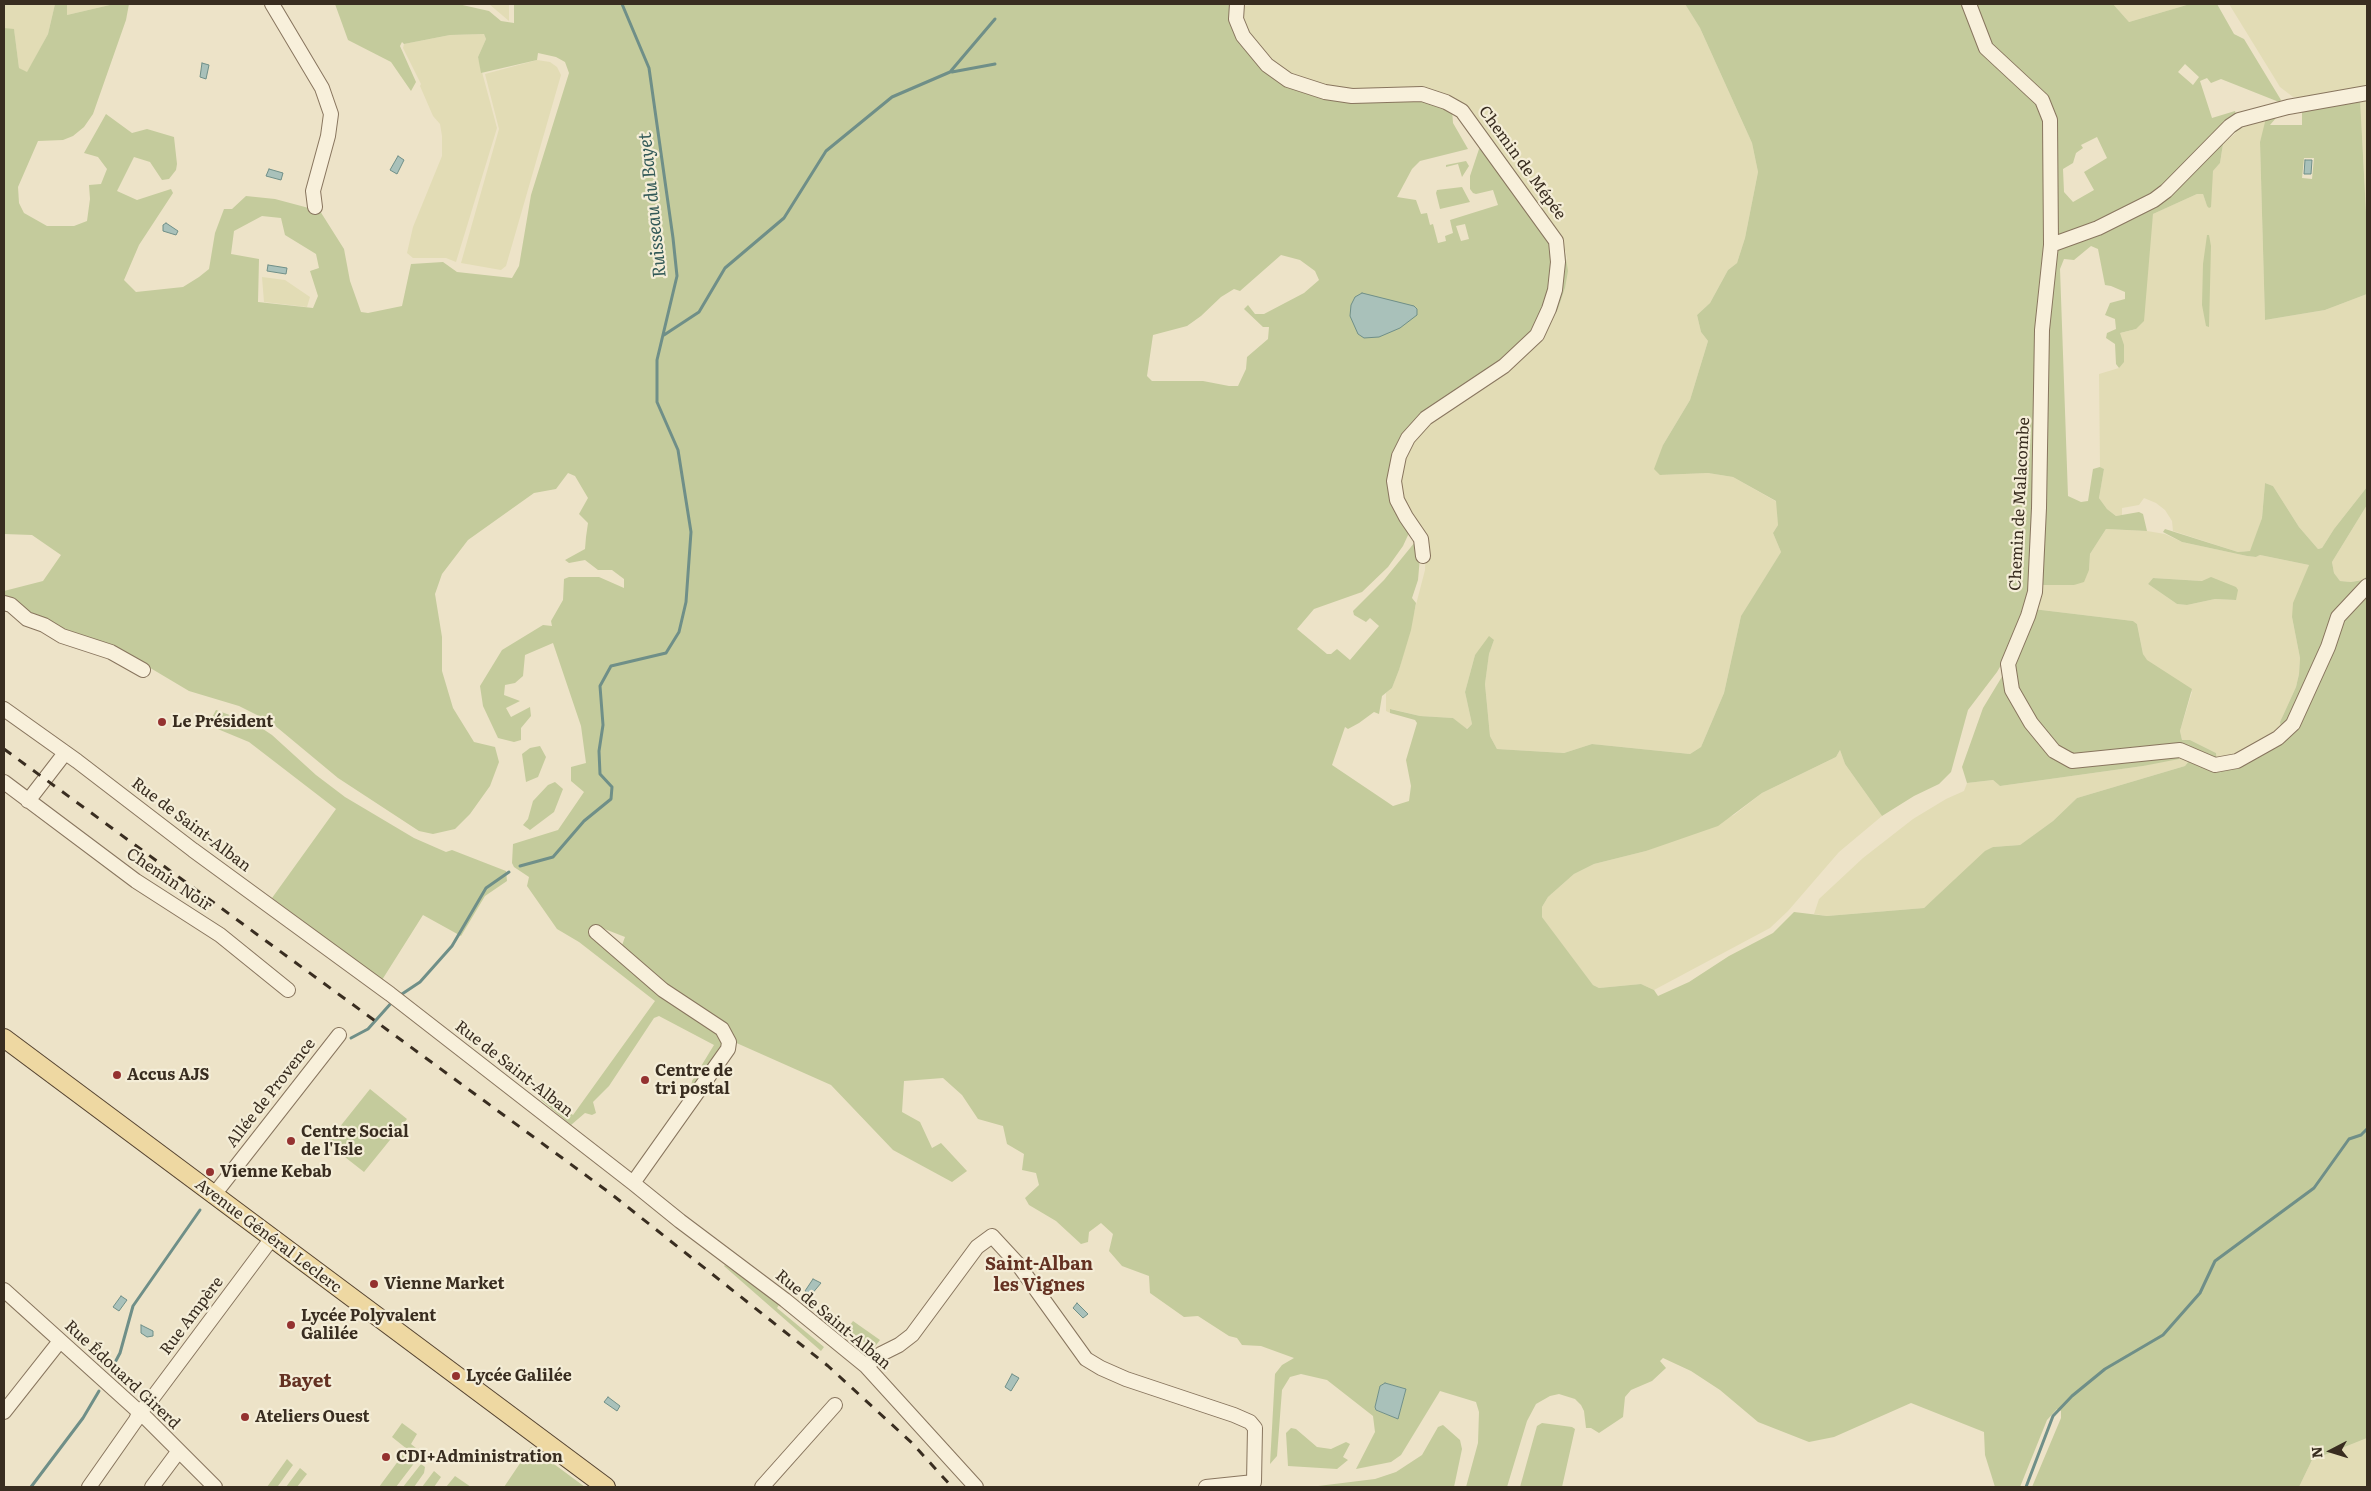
<!DOCTYPE html>
<html>
<head>
<meta charset="utf-8">
<style>
	body { margin:0 }
	#map { position:relative; width:2371px; height:1491px; overflow:hidden; background:#ede3c8; font-family:Literata,serif }
	canvas { display:block }
	.frame { position:absolute; inset:0; border:5px solid #392d20; pointer-events:none }
	.north { position:absolute; left:2306px; top:1426px; width:50px; height:50px; -webkit-text-stroke:4px #f4edd7; paint-order:stroke; rotate:265deg; font-size:14px; font-weight:700; line-height:20px; text-align:center; color:#392d20 }
	.north::after { content:''; display:block; margin:auto; width:18px; height:22px; background:#392d20; clip-path:polygon(50% 0,100% 100%,50% 72%,0 100%) }
</style>
</head>
<body>
<div id="map">
<canvas width="2371" height="1491"></canvas>
<div class="frame"></div>
<div class="north">N</div>
</div>
<script>
const ctx = document.querySelector('canvas').getContext('2d');
ctx.lineJoin = 'round';
function paint(path, color) {
  ctx.fillStyle = color;
  ctx.fill(path, 'evenodd');
}
function toPath(rows) {
  const path = new Path2D();
  for (const r of rows) {
    path.moveTo(r[0], r[1]);
    for (let i = 2; i < r.length; i += 2) path.lineTo(r[i], r[i + 1]);
  }
  return path;
}
function stroke(path, color, width, dash) {
  ctx.strokeStyle = color;
  ctx.lineWidth = width;
  ctx.lineCap = dash ? 'butt' : 'round';
  ctx.setLineDash(dash || []);
  ctx.stroke(path);
}
function write(font, color, halo, rows, align = 'center') {
  ctx.font = font + ' Literata,serif';
  ctx.lineWidth = 4.5;
  ctx.setLineDash([]);
  ctx.textBaseline = 'middle';
  ctx.strokeStyle = halo;
  ctx.fillStyle = color;
  for (const [text, x, y, turn = 0] of rows) {
    ctx.save();
    ctx.translate(x, y);
    ctx.rotate((+turn || 0) * Math.PI / 180);
    ctx.textAlign = isNaN(turn) ? turn : align;
    if (halo) ctx.strokeText(text, 0, 0);
    ctx.fillText(text, 0, 0);
    ctx.restore();
  }
}
paint(toPath([
	[4,4,55,4,48,34,27,73,19,68,14,30,4,28],
	[67,4,114,4,67,15],
	[489,4,509,4,509,21],
	[1263,4,1685,4,1700,28,1752,143,1758,172,1745,238,1737,263,1728,270,1710,303,1697,315,1701,332,1708,341,1690,400,1663,445,1660,475,1708,473,1733,477,1777,502,1778,525,1773,533,1781,552,1741,616,1724,693,1701,747,1690,754,1592,744,1564,753,1497,749,1490,736,1485,684,1489,654,1494,640,1475,655,1465,692,1472,724,1466,729,1453,718,1420,716,1391,709,1390,713,1386,711,1386,693,1392,688,1399,670,1425,570,1426,539,1400,495,1401,462,1421,429,1511,368,1532,348,1558,309,1565,288,1567,258,1564,246,1466,107,1336,91,1278,69,1252,41,1242,16,1242,6],
	[2113,4,2190,4,2129,22],
	[2229,4,2367,4,2367,87,2301,98,2293,97,2280,87],
	[484,34,486,39,478,57,497,128,456,262,446,258,413,258,407,253,413,227,442,156,442,136,440,124,433,116,420,86,421,84,403,48,404,44,450,35],
	[537,60,550,62,557,67,561,75,506,266,501,270,461,263,499,129,485,74],
	[2367,96,2367,231,2360,98],
	[2269,115,2260,142,2265,320,2325,310,2367,294,2367,487,2334,529,2322,548,2318,549,2299,527,2273,486,2265,483,2262,518,2252,548,2250,551,2238,552,2173,531,2172,521,2165,510,2156,503,2144,498,2139,505,2122,508,2122,515,2116,516,2107,509,2099,498,2104,469,2100,467,2099,374,2119,368,2120,333,2136,329,2153,214,2197,194,2203,194,2207,206,2213,171,2220,163,2223,144,2240,129],
	[262,277,285,280,310,297,307,307,264,302],
	[2367,505,2367,576,2363,580,2351,582,2340,581,2334,573,2332,562],
	[2106,529,2147,531,2165,534,2182,542,2247,556,2256,557,2260,555,2309,565,2292,617,2300,658,2299,674,2296,687,2280,722,2281,728,2238,758,2217,760,2216,753,2190,740,2182,740,2180,731,2192,692,2146,660,2143,654,2137,624,2133,621,2033,609,2040,585,2074,585,2089,570,2090,554],
	[2153,578,2203,581,2236,600,2215,599,2187,605,2177,604,2148,584],
	[1840,750,1845,764,1882,816,1839,852,1788,911,1770,928,1654,990,1641,984,1599,988,1593,985,1542,917,1542,907,1548,897,1574,874,1594,864,1646,851,1734,815,1762,793,1836,757],
	[2179,753,2189,761,2185,766,2077,798,2053,821,2020,845,1993,847,1924,908,1827,916,1814,914,1819,899,1863,858,1913,819,1946,799,1964,791,1967,783,1993,780,2000,786,2143,766],
	[2367,1438,2367,1487,2299,1487,2312,1460]
]), '#e2dcb5');
paint(toPath([
	[55,4,67,4,67,15,114,4,129,4,126,20,93,114,84,127,73,136,63,140,38,141,18,187,19,203,24,213,47,226,74,226,87,221,90,199,89,185,101,184,107,169,98,157,84,153,106,114,132,133,147,129,174,137,177,164,176,170,169,179,162,180,150,162,134,157,117,191,137,200,171,189,173,193,139,245,124,280,136,292,183,287,199,277,209,269,215,233,224,209,232,209,246,196,275,199,320,211,344,249,350,281,361,312,368,313,402,306,411,264,443,262,457,272,512,278,519,266,531,195,569,73,565,62,556,57,538,53,537,60,481,73,478,57,486,39,484,34,450,35,404,44,402,42,400,46,416,82,411,91,391,62,348,40,335,4,458,4,489,11,501,21,514,23,514,4,1231,4,1234,28,1239,38,1263,66,1288,84,1330,98,1374,99,1408,97,1426,99,1452,109,1453,123,1468,149,1420,161,1412,169,1397,197,1416,200,1421,214,1427,213,1430,225,1433,224,1438,243,1446,241,1445,236,1453,233,1450,220,1498,205,1493,190,1476,194,1473,193,1470,189,1470,176,1479,149,1483,146,1551,238,1553,244,1560,237,1564,246,1568,271,1565,288,1558,309,1550,323,1541,320,1527,343,1518,352,1427,412,1416,421,1396,448,1389,471,1391,493,1400,515,1409,527,1409,533,1403,546,1388,567,1362,592,1314,609,1297,629,1327,654,1331,654,1337,649,1350,660,1379,626,1370,618,1366,622,1354,615,1353,611,1384,580,1415,542,1418,543,1420,557,1418,580,1412,598,1416,603,1411,630,1399,670,1392,688,1382,696,1379,714,1374,712,1359,723,1348,729,1345,727,1332,765,1393,806,1409,801,1411,786,1406,760,1417,723,1415,720,1390,713,1390,709,1420,716,1453,718,1467,729,1472,724,1465,692,1475,655,1489,636,1494,640,1489,654,1485,684,1490,736,1497,749,1564,753,1592,744,1690,754,1701,747,1724,693,1741,616,1781,552,1773,533,1778,525,1776,501,1733,477,1708,473,1660,475,1654,469,1663,445,1690,400,1708,341,1701,332,1697,315,1710,303,1728,270,1737,263,1745,238,1758,172,1752,143,1700,28,1685,4,2113,4,2129,22,2190,4,2217,4,2234,34,2244,39,2281,100,2279,102,2221,79,2211,83,2207,78,2200,81,2212,118,2235,111,2237,117,2174,178,2177,182,2232,128,2243,122,2251,119,2252,121,2230,136,2223,144,2220,163,2213,171,2211,207,2209,208,2207,206,2203,194,2197,194,2153,214,2144,321,2136,329,2120,333,2124,345,2124,362,2119,368,2116,364,2115,344,2106,338,2107,333,2116,329,2115,319,2105,315,2110,303,2125,299,2125,292,2111,286,2105,285,2098,249,2091,246,2074,260,2064,259,2060,269,2068,496,2081,502,2088,501,2093,469,2100,467,2104,469,2099,498,2107,509,2116,516,2139,512,2143,514,2147,531,2106,529,2090,554,2089,570,2084,582,2074,585,2040,585,2035,582,2011,648,1997,672,1968,710,1951,772,1939,784,1914,796,1882,816,1845,764,1840,750,1836,757,1762,793,1718,826,1646,851,1594,864,1574,874,1548,897,1542,907,1542,917,1593,985,1599,988,1641,984,1654,990,1658,996,1689,982,1729,956,1773,933,1794,912,1827,916,1924,908,1985,851,1993,847,2020,845,2053,821,2077,798,2185,766,2189,761,2195,761,2222,770,2235,766,2285,740,2288,735,2281,728,2280,722,2296,687,2299,674,2300,658,2292,617,2293,603,2309,565,2260,555,2256,557,2247,556,2182,542,2163,532,2165,529,2238,552,2250,551,2262,518,2265,483,2273,486,2299,527,2318,549,2322,548,2334,529,2367,487,2367,505,2332,562,2334,573,2340,581,2351,582,2363,580,2367,576,2367,1438,2312,1460,2299,1487,2032,1487,2061,1418,2061,1411,2057,1409,2047,1420,2020,1487,1995,1487,1985,1455,1984,1432,1911,1403,1834,1437,1809,1442,1758,1422,1720,1390,1691,1371,1663,1358,1660,1361,1666,1368,1652,1381,1631,1390,1625,1397,1623,1417,1599,1433,1591,1428,1586,1428,1584,1411,1581,1405,1575,1399,1559,1394,1550,1396,1536,1404,1527,1421,1507,1487,1466,1487,1478,1443,1479,1412,1476,1402,1440,1391,1401,1455,1391,1462,1356,1469,1375,1432,1373,1416,1327,1380,1301,1374,1290,1377,1282,1390,1277,1456,1270,1464,1275,1374,1282,1365,1294,1358,1261,1346,1242,1345,1237,1338,1229,1336,1198,1316,1184,1317,1150,1293,1149,1276,1122,1266,1109,1251,1113,1234,1101,1223,1089,1232,1088,1242,1081,1244,1056,1221,1029,1205,1025,1198,1039,1185,1036,1173,1022,1170,1024,1154,1007,1144,1003,1126,978,1119,962,1095,943,1078,904,1081,902,1112,920,1122,932,1148,941,1143,967,1171,952,1182,893,1150,831,1085,732,1041,727,1030,720,1023,663,986,621,948,625,937,597,926,592,931,662,993,720,1029,723,1033,726,1044,724,1049,695,1088,691,1087,692,1081,714,1045,659,1016,654,1018,609,1086,593,1102,596,1113,592,1115,585,1113,571,1125,541,1100,543,1094,573,1115,655,1001,579,942,557,929,527,886,529,877,514,867,512,863,513,844,558,830,584,792,571,781,571,767,586,763,581,726,553,643,525,655,523,676,515,683,505,685,504,695,520,701,506,708,511,717,530,707,531,716,521,728,521,740,514,742,498,738,483,706,480,686,502,650,543,625,552,626,551,621,563,600,564,579,569,577,599,577,624,588,624,579,612,570,598,570,585,560,569,563,565,560,585,549,586,537,588,523,579,514,588,498,575,476,568,473,556,489,534,493,468,540,442,574,435,594,442,637,442,671,453,708,474,742,495,747,499,762,490,786,470,814,455,829,433,834,419,831,338,778,273,724,261,717,239,706,189,691,115,647,70,636,46,620,4,599,4,591,43,581,61,555,32,535,4,534,4,28,14,29,19,68,27,72,48,34],
	[2185,64,2199,77,2193,85,2178,72],
	[2097,137,2107,158,2084,172,2094,190,2073,202,2064,192,2063,169,2073,163,2076,153,2083,148,2081,145],
	[2140,205,2140,213,2111,226,2104,223],
	[262,216,281,218,285,235,316,254,319,268,310,271,318,296,313,308,258,302,259,259,231,254,234,231],
	[1465,224,1469,239,1461,241,1456,226],
	[1281,255,1300,260,1315,271,1319,280,1304,293,1264,314,1255,314,1248,305,1244,309,1263,327,1269,327,1268,339,1247,357,1246,369,1238,386,1229,386,1203,381,1152,381,1147,376,1153,335,1187,326,1201,316,1221,297,1234,289,1240,291],
	[1385,1383,1406,1389,1398,1419,1376,1410,1375,1407,1380,1386],
	[2360,98,2367,231,2367,294,2325,310,2265,320,2260,142,2266,118,2285,113,2285,115,2276,118,2270,125,2302,125,2302,110],
	[2304,158,2314,158,2312,179,2302,178],
	[1466,161,1469,166,1462,177,1458,164,1446,167,1446,165],
	[1462,187,1470,202,1440,209,1436,193,1437,190],
	[2207,235,2209,235,2211,246,2209,327,2206,326,2202,305,2203,264],
	[2211,577,2236,587,2238,590,2236,600,2215,599,2187,605,2177,604,2148,584,2153,578,2202,581],
	[2033,609,2133,621,2137,624,2143,654,2147,660,2192,689,2180,731,2182,740,2190,740,2216,753,2217,760,2179,752,2179,759,2143,766,2000,786,1993,780,1967,783,1962,767,1983,708,2003,675,2022,704,2013,666],
	[216,710,257,725,272,735,316,775,345,797,414,838,446,852,452,850,506,871,507,881,485,896,461,936,423,915,382,980,272,898,336,809,249,742,208,725],
	[540,746,546,757,538,777,526,782,522,754,530,748],
	[555,782,563,789,554,812,530,830,523,825,528,819,533,801,548,785],
	[370,1089,407,1119,364,1172,327,1143],
	[725,1265,780,1303,777,1308,824,1347,821,1351,724,1266],
	[853,1321,880,1340,873,1349,847,1329],
	[402,1423,417,1434,411,1444,422,1453,396,1487,379,1487,407,1449,392,1437],
	[1542,1423,1572,1427,1575,1429,1562,1487,1520,1487,1537,1426],
	[1443,1425,1460,1440,1462,1449,1454,1487,1310,1487,1375,1479,1396,1472,1422,1455,1438,1427],
	[1291,1428,1296,1429,1317,1447,1331,1449,1346,1442,1350,1444,1343,1457,1348,1460,1337,1469,1288,1466,1286,1433],
	[531,1447,585,1487,504,1487],
	[287,1459,293,1465,278,1486,267,1487],
	[421,1464,425,1467,424,1473,414,1487,403,1487],
	[300,1468,307,1474,297,1487,286,1487],
	[434,1471,441,1477,434,1487,422,1487],
	[455,1476,471,1487,446,1487]
]), '#c4cb9c');
const water = toPath([
	[202,63,209,65,206,79,200,77,202,63],
	[398,156,404,160,397,174,390,170,398,156],
	[2305,160,2312,160,2311,174,2304,174,2305,160],
	[269,169,283,173,281,180,266,176,269,169],
	[166,223,178,231,176,235,163,231,163,225,166,223],
	[268,265,287,268,286,274,267,271,268,265],
	[1362,293,1414,306,1417,309,1417,315,1400,328,1379,337,1364,338,1358,334,1350,316,1351,305,1355,297,1362,293],
	[813,1279,821,1283,811,1295,805,1291,813,1279],
	[121,1296,127,1300,119,1311,113,1307,121,1296],
	[1077,1303,1088,1314,1083,1318,1073,1308,1077,1303],
	[141,1325,153,1331,153,1336,147,1337,141,1333,141,1325],
	[1012,1374,1019,1378,1011,1391,1005,1387,1012,1374],
	[1385,1383,1406,1389,1398,1419,1376,1410,1375,1407,1380,1386,1385,1383],
	[608,1397,620,1406,617,1411,604,1402,608,1397]
]);
paint(water, '#a9c1ba');
stroke(water, '#6f8f88', 1);
stroke(toPath([
	[952,72,995,64],
	[664,335,699,312,725,268,784,218,826,151,892,97,950,72,995,19],
	[520,866,553,857,584,821,611,799,612,787,600,774,599,751,603,725,600,686,611,666,666,653,679,632,686,602,691,532,678,450,657,402,657,360,677,276,673,238,649,68,622,4],
	[399,996,420,982,452,946,486,888,509,872],
	[351,1038,368,1029,393,1001],
	[111,1370,120,1353,133,1306,200,1210],
	[31,1487,83,1418,99,1391],
	[2026,1487,2053,1416,2072,1396,2105,1369,2163,1335,2200,1293,2215,1261,2314,1188,2349,1139,2361,1135,2367,1129]
]), '#6f8f88', 3);
const minor = toPath([
	[272,4,322,88,331,114,328,136,313,191,315,207],
	[1237,4,1236,19,1243,36,1267,65,1288,80,1325,92,1352,96,1422,94,1446,102,1462,111,1556,241,1558,262,1555,290,1549,309,1537,335,1504,366,1426,418,1408,438,1399,456,1394,481,1397,500,1406,517,1421,539,1423,556],
	[1969,4,1986,48,2042,100,2050,120,2051,245,2042,330,2039,508,2035,592,2028,616,2008,664,2012,690,2031,723,2054,751,2072,761,2180,750,2215,765,2237,761,2278,738,2293,724,2328,647,2338,617,2367,586],
	[2051,245,2098,228,2154,200,2166,191,2230,126,2239,120,2288,107,2367,93],
	[4,603,11,605,27,619,44,625,62,636,111,652,143,670],
	[4,709,77,761,193,850,390,994,633,1183,680,1221,785,1300,866,1366,976,1487],
	[4,782,136,881,220,935,288,990],
	[28,801,65,753],
	[596,932,663,990,722,1029,729,1042,728,1049,633,1183],
	[213,1196,339,1035],
	[4,1290,147,1419,215,1487],
	[866,1366,881,1354,899,1345,912,1335,977,1247,992,1236,1017,1263,1086,1359,1101,1368,1126,1379,1234,1415,1250,1422,1255,1428,1254,1482,1206,1487],
	[4,1412,60,1341],
	[89,1487,136,1420,139,1413,151,1400,272,1238],
	[152,1487,178,1452],
	[762,1487,835,1405]
]);
const major = toPath([
	[4,1038,606,1487]
]);
stroke(minor, '#88755e', 16);
stroke(major, '#564431', 20);
stroke(minor, '#f8f0db', 14);
stroke(major, '#eed8a2', 18);
stroke(toPath([
	[4,749,610,1193,828,1366,912,1443,952,1487]
]), '#392d20', 3, [9, 9]);
for (const [x, y, r, color] of [
	[162,722,5,"#943230"],
	[117,1075,5,"#943230"],
	[645,1080,5,"#943230"],
	[291,1141,5,"#943230"],
	[210,1172,5,"#943230"],
	[374,1284,5,"#943230"],
	[291,1325,5,"#943230"],
	[456,1376,5,"#943230"],
	[245,1417,5,"#943230"],
	[386,1457,5,"#943230"]
]) {
  const dot = new Path2D();
  dot.arc(x, y, r, 0, 2 * Math.PI);
  ctx.fillStyle = color;
  ctx.fill(dot);
  stroke(dot, '#f4edd7', 2);
}
write('16px', '#392d20', '#f4edd7', [
	["Chemin de Mépée",1522,163,54],
	["Chemin de Malacombe",2020,504,-87],
	["Rue de Saint-Alban",191,825,37],
	["Chemin Noir",169,880,34],
	["Rue de Saint-Alban",514,1069,38],
	["Allée de Provence",271,1093,-52],
	["Avenue Général Leclerc",268,1236,37],
	["Rue Ampère",192,1316,-53],
	["Rue de Saint-Alban",833,1320,40],
	["Rue Édouard Girerd",122,1375,43]
]);
write('bold 16px', '#392d20', '#f4edd7', [
	["Le Président",172,722],
	["Centre de",655,1071],
	["tri postal",655,1089],
	["Accus AJS",127,1075],
	["Centre Social",301,1132],
	["de l'Isle",301,1150],
	["Vienne Kebab",220,1172],
	["Vienne Market",384,1284],
	["Lycée Polyvalent",301,1316],
	["Galilée",301,1334],
	["Lycée Galilée",466,1376],
	["Ateliers Ouest",255,1417],
	["CDI+Administration",396,1457]
], 'left');
write('italic 18px', '#315857', '#f4edd7', [
	["Ruisseau du Bayet",653,205,-96]
]);
write('bold 18px', '#643122', '#f4edd7', [
	["Saint-Alban",1039,1265],
	["les Vignes",1039,1286]
]);
write('bold 19px', '#643122', '#f4edd7', [
	["Bayet",305,1381]
]);
</script>
</body>
</html>
